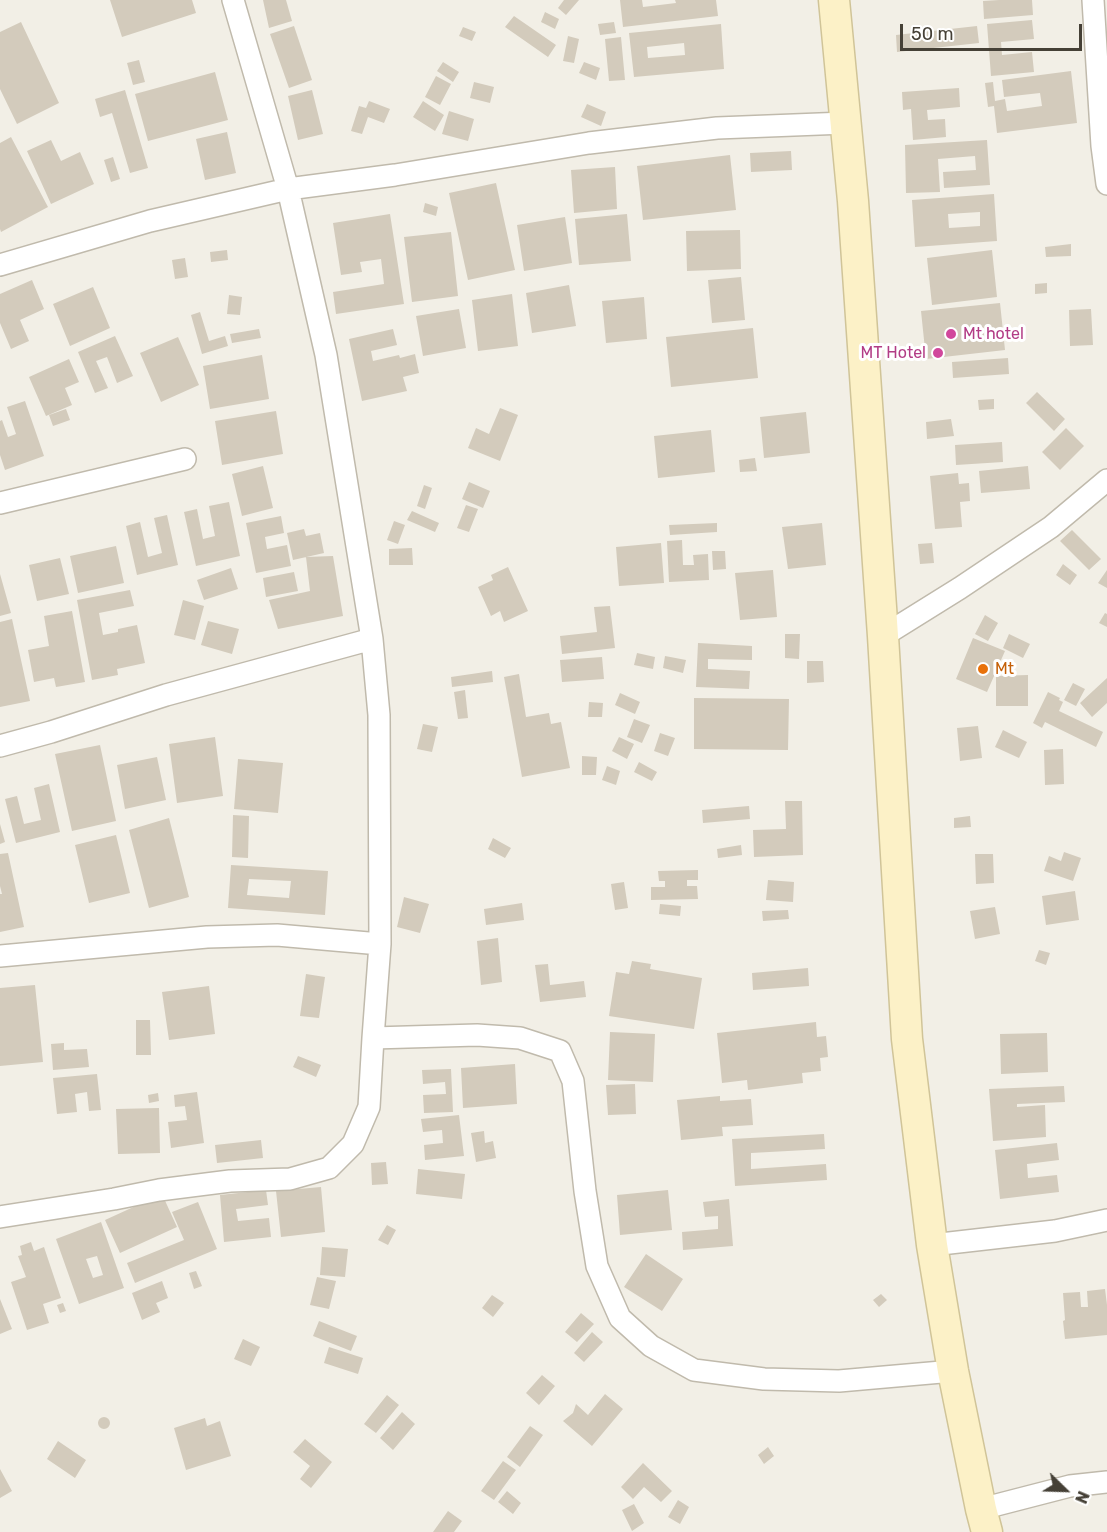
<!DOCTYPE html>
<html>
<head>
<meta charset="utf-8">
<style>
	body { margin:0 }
	#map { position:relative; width:1107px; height:1532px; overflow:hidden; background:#f2efe6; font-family:Rubik,sans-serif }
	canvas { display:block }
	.north { position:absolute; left:1035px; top:1460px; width:60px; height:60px; -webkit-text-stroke:4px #fff; paint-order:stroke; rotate:113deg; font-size:16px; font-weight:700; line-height:24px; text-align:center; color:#454036 }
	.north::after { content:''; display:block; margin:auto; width:21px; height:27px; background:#454036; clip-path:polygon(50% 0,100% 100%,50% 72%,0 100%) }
	.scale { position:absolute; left:900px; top:24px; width:182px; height:27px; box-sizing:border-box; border:3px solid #454036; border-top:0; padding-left:8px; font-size:18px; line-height:21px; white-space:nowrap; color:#454036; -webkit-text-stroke:4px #fff; paint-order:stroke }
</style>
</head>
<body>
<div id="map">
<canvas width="1107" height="1532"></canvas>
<div class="north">N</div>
<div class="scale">50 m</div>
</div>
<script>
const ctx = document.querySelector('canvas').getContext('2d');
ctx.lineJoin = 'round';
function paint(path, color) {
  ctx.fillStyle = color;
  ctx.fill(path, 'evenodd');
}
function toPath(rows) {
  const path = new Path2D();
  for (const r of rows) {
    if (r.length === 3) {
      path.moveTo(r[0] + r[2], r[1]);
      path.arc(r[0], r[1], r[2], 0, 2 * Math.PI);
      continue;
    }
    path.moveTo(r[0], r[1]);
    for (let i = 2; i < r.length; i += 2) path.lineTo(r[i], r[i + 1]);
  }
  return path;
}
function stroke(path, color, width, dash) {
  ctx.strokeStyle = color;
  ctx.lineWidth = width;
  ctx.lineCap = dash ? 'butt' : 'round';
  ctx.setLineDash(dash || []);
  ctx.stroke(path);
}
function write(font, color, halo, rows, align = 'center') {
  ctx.font = font + ' Rubik,sans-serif';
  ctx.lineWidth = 6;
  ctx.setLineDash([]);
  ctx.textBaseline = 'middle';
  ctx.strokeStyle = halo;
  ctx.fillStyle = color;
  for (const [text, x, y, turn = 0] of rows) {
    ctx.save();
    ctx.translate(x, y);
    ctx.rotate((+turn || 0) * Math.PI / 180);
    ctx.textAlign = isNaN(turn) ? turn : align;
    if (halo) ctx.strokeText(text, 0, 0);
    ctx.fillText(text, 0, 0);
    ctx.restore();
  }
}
paint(toPath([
	[110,0,192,0,196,13,122,37],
	[263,0,286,0,292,21,269,28],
	[564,0,579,0,566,15,558,8],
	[620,0,642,0,643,7,676,3,675,0,716,0,718,16,623,27],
	[999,0,1032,0,1033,15,984,19,983,1],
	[545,12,559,19,555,29,541,22],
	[514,16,556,45,548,57,505,27],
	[1032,20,1034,39,1001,42,1002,55,1032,52,1034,72,991,76,987,24],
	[21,22,59,103,17,124,0,89,0,32],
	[614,22,616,33,600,35,598,24],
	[721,24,724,69,634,77,629,33],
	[684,43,685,55,648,58,647,47],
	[294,26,312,80,289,88,270,34],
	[977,26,979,43,897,52,896,35],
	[463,27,476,32,472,41,459,36],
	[568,36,579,39,574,63,563,61],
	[621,37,625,80,609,81,605,39],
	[139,60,145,82,133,85,127,63],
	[443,62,459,72,453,82,437,71],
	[584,62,600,68,596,80,579,73],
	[1071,71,1077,123,997,133,994,106,988,107,985,83,993,82,995,101,1005,99,1007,111,1042,106,1040,93,1004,97,1002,80],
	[215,72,228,120,148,141,135,94],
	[436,76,451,84,440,105,425,97],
	[474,82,494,87,490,103,470,98],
	[959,88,960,107,927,110,928,120,945,119,946,137,913,140,911,109,903,110,902,92],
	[125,90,148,168,130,173,112,113,100,117,95,99],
	[312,90,323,134,298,140,288,96],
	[369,101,390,109,384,123,368,117,362,134,351,131,359,106,366,108],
	[423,101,444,115,435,131,413,117],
	[587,104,606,112,601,126,581,117],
	[449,111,474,119,468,141,442,134],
	[227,132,236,173,205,180,196,139],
	[11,137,48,207,1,232,0,229,0,143],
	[51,140,61,161,80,152,94,184,51,204,27,151],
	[987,140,990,185,944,188,943,172,976,170,975,156,938,159,940,192,906,193,905,145],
	[791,151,792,170,751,172,750,153],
	[730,155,736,210,643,220,637,166],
	[113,157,120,179,111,182,104,160],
	[615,167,617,209,574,213,571,170],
	[496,183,515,270,468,280,449,193],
	[994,194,997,241,915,247,912,200],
	[980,212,980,226,949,228,948,214],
	[425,203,438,207,436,216,423,212],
	[390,214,404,304,336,314,333,292,384,284,381,259,360,262,362,272,341,275,333,223],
	[627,214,631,261,579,265,575,219],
	[565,217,572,263,524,271,517,225],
	[740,230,741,269,687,271,686,231],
	[451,232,458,296,412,302,404,237],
	[1071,244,1071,256,1046,257,1045,247],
	[227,250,228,260,211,262,210,252],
	[992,250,997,297,932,305,927,258],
	[185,258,188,277,175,279,172,260],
	[741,277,745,320,712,323,708,280],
	[32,280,44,309,20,320,29,341,11,349,0,323,0,294],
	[1047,283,1047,293,1035,294,1035,284],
	[569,285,576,326,532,333,526,293],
	[93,287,110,328,70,346,53,304],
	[512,294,518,346,478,351,472,300],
	[229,295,242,297,240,315,227,314],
	[644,297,647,339,606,343,602,301],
	[1000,303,1005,350,926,359,921,311],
	[459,309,466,348,423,356,416,316],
	[1091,309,1093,345,1070,346,1069,310],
	[200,312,209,341,225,336,228,346,202,354,191,315],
	[753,328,758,378,671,387,666,337],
	[259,329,261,338,232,343,230,334],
	[393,329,397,345,371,351,373,361,399,355,400,358,415,354,419,373,403,377,407,391,362,401,349,339],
	[115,336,133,376,117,383,107,357,96,361,108,388,95,393,78,352],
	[178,337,199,385,161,402,140,353],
	[262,355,269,399,210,409,203,366],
	[1008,358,1009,374,953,378,952,362],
	[69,359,79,382,65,388,72,405,46,416,29,377],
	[1037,392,1065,419,1054,431,1026,403],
	[994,399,994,409,979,410,978,400],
	[25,401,44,456,5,470,0,455,0,421,2,420,8,437,16,434,7,407],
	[500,408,518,415,500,461,468,448,476,428,489,434],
	[66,409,70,420,53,426,49,415],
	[276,411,283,454,222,465,215,421],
	[806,412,810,453,764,458,760,417],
	[951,419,954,436,927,439,926,422],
	[1066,428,1084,446,1060,470,1042,452],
	[711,430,715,472,658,478,654,436],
	[1002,442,1003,462,956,465,955,445],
	[755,458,757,471,740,472,739,460],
	[263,466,273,508,242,516,232,474],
	[1028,466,1030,489,981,493,979,471],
	[958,473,959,484,969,483,970,501,960,502,962,527,935,529,930,476],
	[469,482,490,491,483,508,462,499],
	[424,485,432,488,425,509,417,506],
	[229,502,240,556,196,566,184,512,197,509,203,539,215,536,209,506],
	[466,505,478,509,469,532,457,528],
	[412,511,439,523,435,532,407,520],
	[167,515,178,565,137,575,126,526,140,522,148,557,162,553,154,518],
	[281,516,284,533,265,537,267,549,287,545,291,566,256,573,246,523],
	[394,521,405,525,398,544,387,540],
	[717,523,717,532,670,535,669,525],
	[822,523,826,565,788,569,782,527],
	[304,529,306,536,320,533,324,553,293,560,287,533],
	[1072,530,1101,559,1089,570,1060,541],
	[682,540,683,565,694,565,693,555,708,554,709,580,669,582,667,541],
	[661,543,664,583,619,586,616,547],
	[932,543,934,563,920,564,918,544],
	[116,546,124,583,78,593,70,556],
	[412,548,413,565,389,565,389,549],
	[712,551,725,551,726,569,713,570],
	[333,556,343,616,278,629,269,600,310,591,306,557],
	[60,558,69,594,37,601,29,565],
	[1063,564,1077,575,1070,585,1056,575],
	[508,567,528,611,504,622,500,611,491,616,478,587,493,580,491,575],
	[231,568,238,589,204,600,197,580],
	[773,570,777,617,740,620,735,573],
	[1107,570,1107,588,1098,583],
	[294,572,298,591,266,597,263,578],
	[0,574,11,613,0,616],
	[130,590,134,606,99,613,103,635,118,632,118,629,137,625,145,663,117,669,118,675,92,680,77,600],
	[183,600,204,606,195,640,174,635],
	[610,606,615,648,562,654,560,636,597,632,594,607],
	[72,611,85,682,56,687,54,678,34,682,28,650,49,646,44,616],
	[1105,613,1107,614,1107,627,1099,623],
	[985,615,998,623,988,641,975,634],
	[12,619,30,701,0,707,0,622],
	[208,621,239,629,232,654,201,645],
	[785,634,800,634,799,659,785,658],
	[1009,634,1030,644,1023,658,1003,648],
	[973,638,1005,651,987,692,956,679],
	[698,643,752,646,752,660,708,659,708,669,750,671,749,689,696,687],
	[637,653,655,657,653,669,634,665],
	[665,656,686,660,683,673,663,668],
	[602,657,604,679,562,682,560,660],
	[807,661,823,661,824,682,807,683],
	[492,671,493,682,452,687,451,677],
	[519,674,526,717,549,713,551,724,561,722,570,768,522,777,504,677],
	[1028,675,1028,706,996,706,996,676],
	[1107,678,1107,703,1092,717,1080,703],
	[1073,683,1085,689,1076,706,1064,700],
	[465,690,468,718,458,719,454,692],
	[1048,692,1060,698,1059,700,1063,702,1059,711,1103,732,1096,747,1045,722,1042,728,1033,723],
	[620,693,640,702,635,714,615,705],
	[694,698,789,699,788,750,694,749],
	[589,702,603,703,602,717,588,717],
	[634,719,650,725,642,743,627,737],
	[423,724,438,727,432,752,417,749],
	[978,726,982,758,960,761,957,728],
	[1003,730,1027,742,1019,758,995,747],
	[660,733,675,738,668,756,654,751],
	[215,737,223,796,177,803,169,744],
	[619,737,634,744,627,759,612,751],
	[100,745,116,821,72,831,55,754],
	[1063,749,1064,784,1045,785,1044,750],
	[582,756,597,757,596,775,582,775],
	[157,757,166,800,125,809,117,765],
	[238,759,283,763,278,813,234,809],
	[639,762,657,772,652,781,634,772],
	[607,766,620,771,616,785,602,780],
	[49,784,60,832,16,843,5,799,17,796,24,824,41,820,34,788],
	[785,801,802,801,803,855,754,857,753,830,786,829],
	[749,806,750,819,703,823,702,810],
	[233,815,249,816,248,858,232,857],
	[970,816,971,827,954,828,954,818],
	[169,818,189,897,149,908,129,830],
	[0,824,5,842,0,844],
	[116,835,130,893,89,903,75,845],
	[493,838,511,848,505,858,488,849],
	[741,845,742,855,718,858,717,849],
	[1064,852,1081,858,1073,881,1044,871,1049,856,1061,861],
	[8,853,24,927,0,932,0,894,2,894,0,886,0,854],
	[975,854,993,854,994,883,976,884],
	[231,865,328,871,325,915,228,908],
	[249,879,291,881,289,898,247,895],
	[698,870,698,880,687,880,687,886,697,886,698,899,651,900,651,887,665,887,665,881,659,881,658,871],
	[768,880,794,882,793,902,766,900],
	[624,882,628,908,615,910,611,884],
	[1075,891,1079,920,1046,925,1042,896],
	[404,897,429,904,420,933,397,927],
	[522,903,524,920,486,925,484,909],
	[660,904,681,906,680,916,659,914],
	[995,907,1000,934,975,939,970,911],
	[788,910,789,919,763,921,762,911],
	[498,938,502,982,481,985,477,941],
	[1039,950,1050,953,1046,965,1035,961],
	[632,961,651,964,650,969,702,978,694,1029,609,1016,616,972,629,974],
	[548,964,550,985,584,981,586,997,540,1002,535,965],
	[808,968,809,986,753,990,752,973],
	[306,974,325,977,319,1018,300,1016],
	[35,985,43,1062,0,1066,0,988],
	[209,986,215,1034,169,1040,162,992],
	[136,1020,150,1020,151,1055,136,1055],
	[816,1022,817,1037,826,1036,828,1057,820,1058,821,1071,802,1073,803,1083,748,1090,747,1080,722,1083,717,1033],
	[610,1032,655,1034,653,1082,608,1080],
	[1047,1033,1048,1072,1001,1074,1000,1034],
	[64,1043,64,1050,87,1049,89,1067,53,1070,51,1044],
	[298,1056,321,1065,316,1077,293,1067],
	[515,1064,517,1104,463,1108,461,1068],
	[451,1069,453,1112,424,1113,423,1095,446,1094,445,1082,423,1084,422,1070],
	[97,1074,101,1110,89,1111,87,1092,75,1094,77,1112,57,1114,53,1078],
	[635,1084,636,1114,608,1115,606,1085],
	[1064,1086,1065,1102,1017,1104,1017,1107,1045,1105,1046,1137,993,1141,989,1089],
	[197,1092,204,1143,171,1148,168,1122,187,1120,185,1106,175,1107,174,1095],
	[158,1093,159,1101,149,1103,148,1095],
	[720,1096,720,1101,751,1099,753,1125,722,1127,723,1136,681,1140,677,1100],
	[159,1108,160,1153,118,1154,116,1109],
	[459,1115,464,1156,425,1160,424,1145,443,1143,442,1130,423,1132,421,1119],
	[484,1131,485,1143,493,1141,496,1158,476,1162,471,1133],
	[824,1134,825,1149,751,1153,751,1169,826,1164,827,1180,735,1186,732,1139],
	[261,1140,263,1158,217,1163,215,1145],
	[1057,1143,1059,1160,1027,1164,1028,1178,1057,1175,1059,1192,1000,1199,995,1150],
	[386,1162,388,1184,372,1185,371,1163],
	[418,1169,465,1174,462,1199,416,1194],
	[321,1187,325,1232,281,1237,276,1191],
	[266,1190,268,1205,236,1209,238,1221,269,1218,271,1237,224,1242,220,1195],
	[668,1190,672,1230,620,1235,617,1195],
	[162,1194,177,1227,120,1253,105,1220],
	[729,1199,733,1246,683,1250,682,1232,718,1229,718,1216,705,1217,703,1202],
	[198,1202,217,1249,135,1283,127,1263,184,1240,172,1212],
	[101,1222,124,1288,79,1304,56,1239],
	[97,1256,103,1275,93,1278,86,1259],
	[387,1225,396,1230,388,1245,378,1240],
	[31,1242,34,1251,44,1247,61,1298,43,1304,49,1323,27,1330,11,1282,26,1277,18,1256,22,1255,20,1246],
	[322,1247,348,1249,345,1277,320,1275],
	[646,1254,683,1279,662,1311,624,1287],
	[196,1271,202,1286,194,1289,189,1273],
	[317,1277,336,1281,329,1309,310,1305],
	[162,1281,168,1298,156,1303,160,1312,142,1320,132,1293],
	[1105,1289,1107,1305,1107,1335,1065,1339,1063,1321,1065,1320,1063,1293,1080,1292,1081,1307,1088,1307,1087,1291],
	[881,1294,887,1300,879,1307,873,1300],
	[492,1295,504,1303,493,1317,482,1308],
	[0,1299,12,1329,0,1334],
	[63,1303,66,1311,60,1313,57,1305],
	[581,1313,594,1324,577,1342,565,1332],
	[319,1321,357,1336,351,1351,313,1336],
	[592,1332,603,1342,584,1362,574,1353],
	[243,1339,260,1347,251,1366,234,1359],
	[329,1347,363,1358,358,1374,324,1363],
	[542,1375,555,1386,539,1405,526,1393],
	[605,1394,623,1409,592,1446,563,1421,573,1413,576,1404,588,1415],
	[387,1395,399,1405,376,1433,364,1424],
	[402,1412,415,1424,393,1450,380,1438],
	[104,1423,6],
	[205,1418,207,1426,220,1421,231,1456,186,1470,174,1428],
	[530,1426,543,1435,520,1467,507,1457],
	[305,1439,332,1462,311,1488,300,1479,310,1466,293,1452],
	[58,1441,86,1460,75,1478,47,1459],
	[768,1447,774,1456,764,1464,758,1455],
	[503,1461,516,1470,494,1500,481,1491],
	[643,1463,672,1491,661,1502,644,1487,633,1499,621,1487],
	[0,1469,12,1491,0,1498],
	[507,1491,521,1503,513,1514,498,1502],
	[678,1500,689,1507,680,1524,668,1517],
	[634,1504,644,1523,632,1531,622,1510],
	[448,1511,462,1521,454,1532,433,1532]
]), '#d3cbbc');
const minor = toPath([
	[1093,0,1102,146,1107,184],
	[0,265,150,221,288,189,395,175,589,143,717,128,845,123],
	[0,503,185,459],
	[883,636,960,588,1051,527,1107,480],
	[0,746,51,732,166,695,372,639],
	[0,956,207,937,277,935,380,944],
	[373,1038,477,1035,520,1038,560,1051,573,1081,585,1191,597,1266,620,1318,651,1346,694,1370,764,1379,839,1381,953,1371],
	[0,1217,114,1199,159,1190,230,1181,290,1179,329,1168,353,1144,369,1107,373,1038,380,944,379,715,372,639,326,355,288,189,233,0],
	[932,1245,1055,1231,1107,1220],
	[981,1509,1070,1486,1107,1482]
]);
const secondary = toPath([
	[834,0,853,201,883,636,907,1039,932,1245,953,1371,981,1509,987,1532]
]);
stroke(minor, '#c0baac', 24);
stroke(secondary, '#d0c498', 33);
stroke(minor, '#fff', 21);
stroke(secondary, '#fcf1c7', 30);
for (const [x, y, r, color] of [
	[951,334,6,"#d1479c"],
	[938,353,6,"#d1479c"],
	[983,669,6,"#e8710a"]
]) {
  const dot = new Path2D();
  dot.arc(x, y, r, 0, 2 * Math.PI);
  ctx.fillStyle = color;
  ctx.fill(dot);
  stroke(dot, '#fff', 2);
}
write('16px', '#b23c85', '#fff', [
	["Mt hotel",963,334],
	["MT Hotel",926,353,"right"]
], 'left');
write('16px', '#c56008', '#fff', [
	["Mt",995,669]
], 'left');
</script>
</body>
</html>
